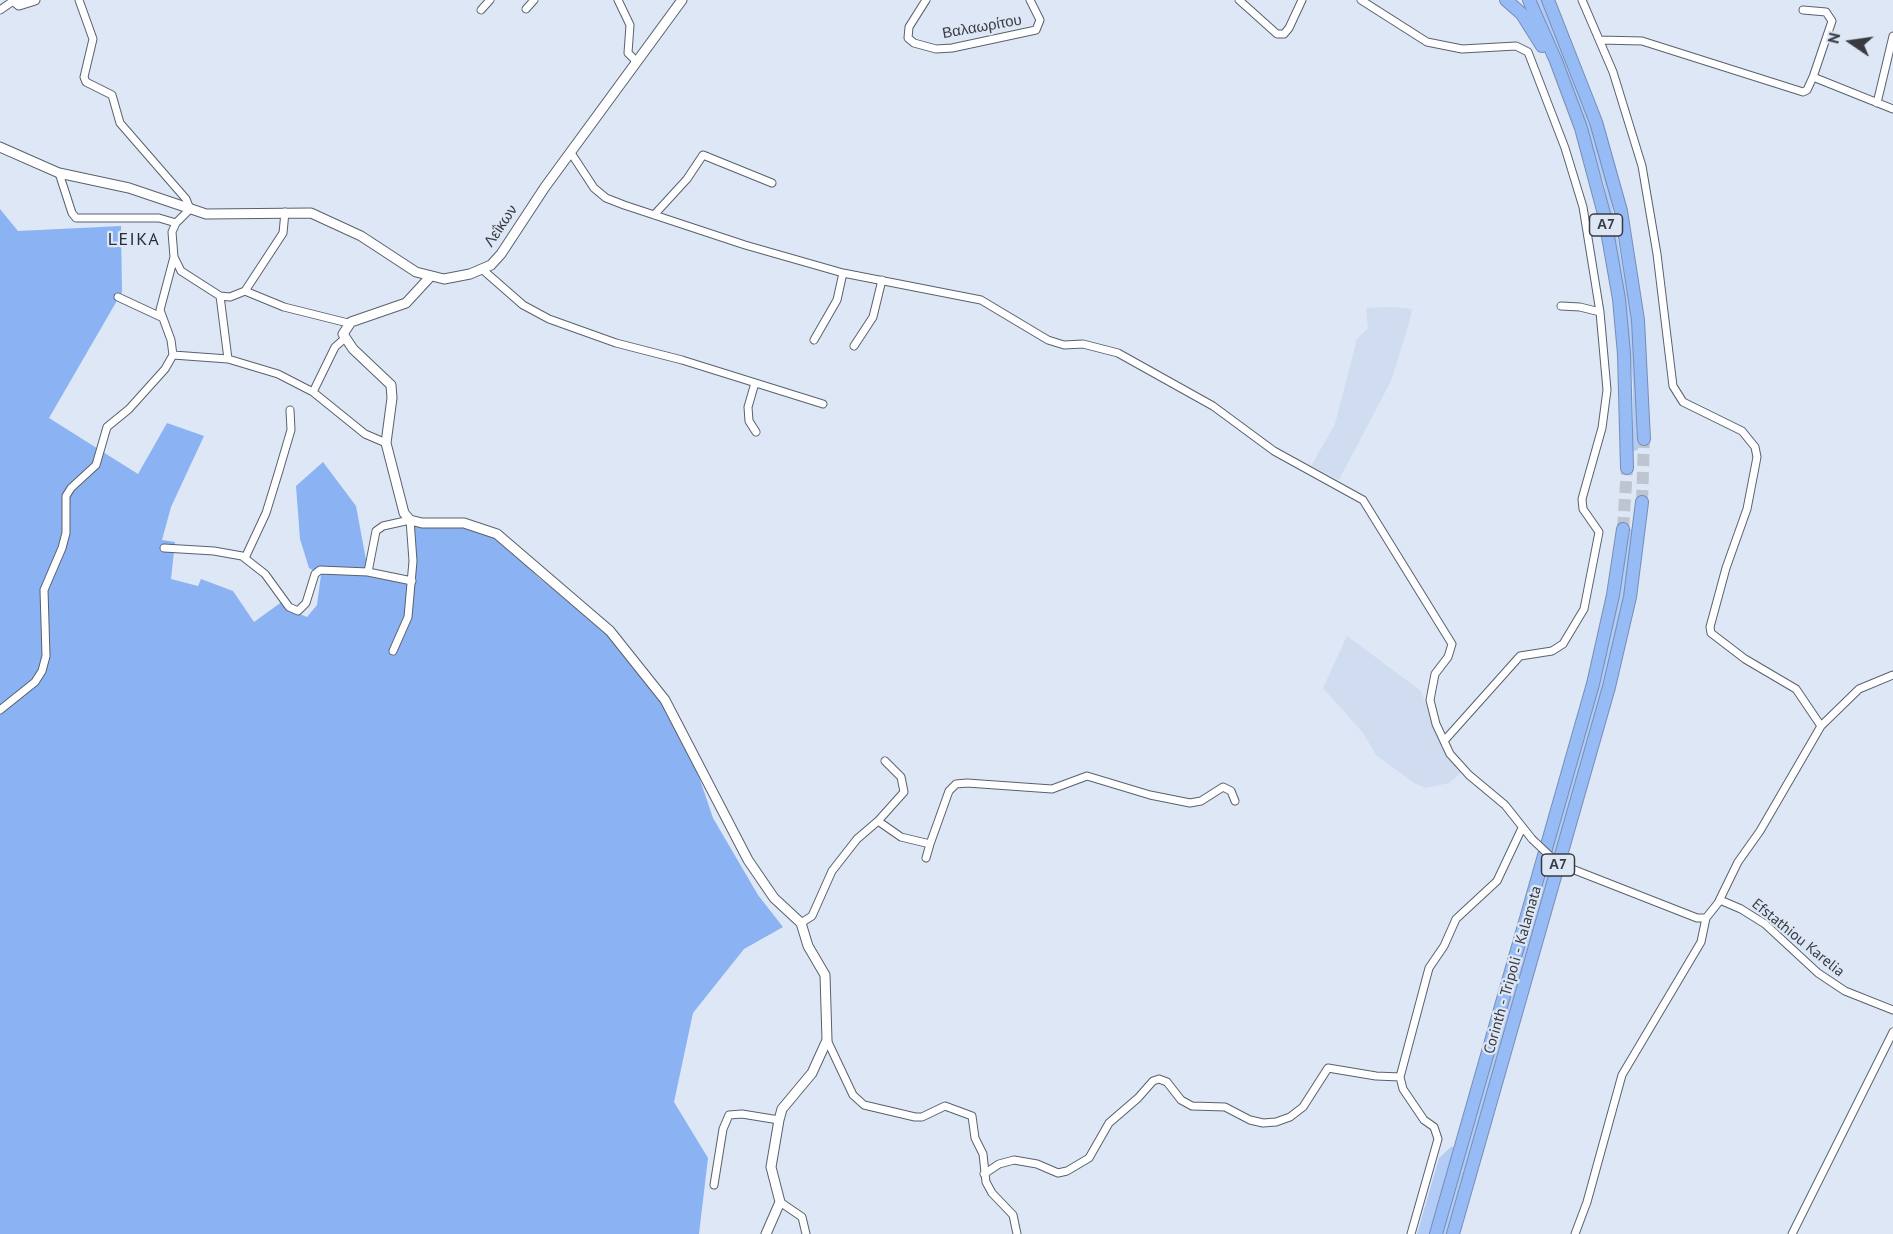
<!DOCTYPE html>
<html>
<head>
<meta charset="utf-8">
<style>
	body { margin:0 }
	#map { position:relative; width:1893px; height:1234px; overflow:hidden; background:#dee7f5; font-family:"PT Sans",sans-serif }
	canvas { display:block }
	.north { position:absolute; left:1821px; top:12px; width:60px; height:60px; -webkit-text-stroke:4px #dee7f5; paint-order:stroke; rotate:283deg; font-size:16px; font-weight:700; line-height:24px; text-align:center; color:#383b41 }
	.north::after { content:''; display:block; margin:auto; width:21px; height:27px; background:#383b41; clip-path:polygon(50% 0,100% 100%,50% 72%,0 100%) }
</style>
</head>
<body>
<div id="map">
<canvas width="1893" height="1234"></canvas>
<div class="north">N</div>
</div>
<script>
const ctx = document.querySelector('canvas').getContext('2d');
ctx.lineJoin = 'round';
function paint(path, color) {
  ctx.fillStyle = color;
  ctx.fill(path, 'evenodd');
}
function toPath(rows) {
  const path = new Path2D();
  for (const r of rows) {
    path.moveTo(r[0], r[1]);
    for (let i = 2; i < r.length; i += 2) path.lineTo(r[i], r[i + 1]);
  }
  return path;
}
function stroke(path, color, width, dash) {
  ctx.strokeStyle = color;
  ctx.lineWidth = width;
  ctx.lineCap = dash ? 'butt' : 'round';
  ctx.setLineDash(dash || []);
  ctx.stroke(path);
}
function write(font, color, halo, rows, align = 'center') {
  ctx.font = font + ' "PT Sans",sans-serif';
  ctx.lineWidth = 4.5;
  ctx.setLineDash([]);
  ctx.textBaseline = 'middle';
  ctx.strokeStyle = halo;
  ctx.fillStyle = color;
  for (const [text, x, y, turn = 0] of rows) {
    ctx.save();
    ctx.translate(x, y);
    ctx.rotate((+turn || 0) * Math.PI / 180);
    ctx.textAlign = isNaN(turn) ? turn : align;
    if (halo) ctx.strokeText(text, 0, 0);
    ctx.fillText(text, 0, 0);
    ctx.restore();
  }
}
paint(toPath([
	[1393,307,1412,309,1409,324,1391,381,1339,480,1311,466,1335,424,1357,339,1368,328,1366,308],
	[1347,636,1421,691,1442,748,1461,773,1449,783,1425,788,1414,783,1376,755,1363,733,1323,688]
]), '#d0dcf0');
paint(toPath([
	[1536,0,1541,0,1555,31,1591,124,1608,183,1632,323,1637,385,1638,450,1633,451,1633,385,1625,300,1604,184,1571,83],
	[1629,529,1634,529,1624,596,1603,686,1447,1234,1442,1234,1599,685,1619,596],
	[1452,1146,1454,1149,1430,1234,1417,1234,1439,1158]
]), '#b3ccf6');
paint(toPath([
	[0,209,18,231,121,226,122,292,49,418,138,474,167,423,204,436,171,507,162,540,175,542,171,579,198,586,201,579,233,591,254,622,283,601,290,610,307,617,317,605,321,575,309,568,300,539,296,486,323,462,356,506,369,576,408,582,416,565,412,524,460,524,500,537,539,578,594,620,635,666,666,708,695,765,713,818,758,895,783,927,744,949,693,1013,674,1102,708,1158,699,1234,0,1234]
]), '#8bb2f2');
stroke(toPath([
	[1642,502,1644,439],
	[1623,529,1627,468]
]), '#bdc5d1', 12, [12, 6]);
const street = toPath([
	[618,0,630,25,628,53,637,62],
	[926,0,909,27,908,38,914,43,936,49,952,48,1036,30,1040,20,1030,0],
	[1239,0,1277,34,1284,34,1289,28,1302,0],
	[1361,0,1427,42,1462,49,1516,46,1528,52,1565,148,1583,207,1600,312,1607,390,1602,428,1582,499,1583,509,1599,532,1584,609,1563,644,1552,651,1520,656,1444,741],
	[1582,0,1613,72,1642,166,1657,254,1673,386,1683,402,1742,431,1755,447,1757,457,1747,509,1726,568,1710,627,1711,633,1745,659,1796,689,1821,726],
	[526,9,534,0],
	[0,10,13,1],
	[481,10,490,0],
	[1600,40,1642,41,1803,92,1807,90,1813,77,1832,21,1826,12,1803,10],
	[1813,77,1893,109],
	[1877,103,1893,36],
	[571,153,594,188,606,198,624,205,745,245,843,273,981,300,1048,340,1064,345,1083,344,1118,353,1213,406,1274,451,1363,500,1452,644,1448,657,1435,674,1430,700,1436,724,1450,754,1469,775,1505,805,1532,839],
	[59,173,72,213,76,218,159,218,176,223],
	[654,215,687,179,703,155,772,183],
	[174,257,181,271,220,296,228,359],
	[483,270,523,305,549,319,616,343,682,360,823,404],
	[245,291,284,307,348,323],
	[220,296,230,297,245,291,283,233,285,212],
	[118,297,161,317],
	[1561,306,1580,307,1600,312],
	[814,340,837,300,843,273],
	[854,346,873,317,882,280],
	[173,355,228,359,278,374,313,392,365,434,386,443],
	[755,383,748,407,749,421,756,432],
	[313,392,335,347,344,339],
	[164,548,214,551,242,556,265,574,289,607,298,611,306,603,315,574,320,570,368,572,412,581],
	[245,558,266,513,278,474,291,430,290,410],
	[368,572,376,531,383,526,410,520,413,561,408,617,393,651],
	[0,710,35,682,42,671,46,656,44,590,62,548,66,533,66,496,71,488,96,465,107,427,129,409,165,369,173,355,171,340,160,310,174,257,172,232,176,223,190,209,186,199,120,123,112,95,86,82,84,77,93,39,79,0],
	[878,821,901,837,930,844,949,791,956,784,967,783,1052,789,1087,776,1150,795,1190,803,1201,801,1223,787,1231,791,1235,801],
	[926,858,930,844],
	[1572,869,1697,918,1706,918,1718,903,1738,862,1760,831,1821,726,1859,689,1893,675],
	[1720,900,1741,909,1765,924,1818,973,1845,991,1893,1010],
	[801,923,812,916,832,871,857,839,878,821,904,792,901,777,885,761],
	[827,1040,853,1095,864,1105,915,1117,922,1117,945,1106,972,1116,975,1138,983,1154,986,1182,992,1193,1013,1215,1017,1234],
	[984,1174,999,1164,1014,1160,1037,1164,1058,1173,1067,1171,1089,1158,1109,1123,1138,1098,1153,1081,1159,1079,1167,1082,1181,1100,1192,1106,1225,1107,1250,1120,1263,1123,1276,1122,1290,1117,1303,1107,1328,1068,1376,1076,1400,1077],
	[714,1185,723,1129,729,1115,742,1114,779,1120],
	[780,1202,802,1217,806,1234],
	[1411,1234,1438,1139,1434,1127,1424,1120,1403,1089,1400,1077,1429,968,1444,946,1456,919,1497,881,1522,828],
	[1575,1234,1587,1202,1622,1075,1701,942,1706,918],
	[1792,1234,1893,1032]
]);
const secondary = toPath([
	[13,0,19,5,35,0],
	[0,147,59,173,129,188,206,214,311,213,361,236,416,272,444,279,470,274,491,265,501,254,545,187,682,0],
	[430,277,406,303,351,322,343,334,353,349,391,385,392,398,386,443,404,513,410,520,422,523,464,523,497,534,610,631,665,700,748,860,774,898,801,923,808,946,825,975,827,1040,812,1073,782,1109,779,1120,771,1167,780,1202,766,1234]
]);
const highway = toPath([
	[1506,0,1522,14,1542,46],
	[1529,0,1556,61,1581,128,1604,214,1619,299,1624,354,1627,468],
	[1548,0,1596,122,1621,211,1638,320,1644,439],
	[1436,1234,1593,684,1613,595,1623,529],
	[1453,1234,1609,687,1630,597,1642,502]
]);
stroke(street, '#59616d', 9);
stroke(secondary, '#59616d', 11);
stroke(highway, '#768eb6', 14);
stroke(street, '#fff', 7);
stroke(secondary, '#fff', 9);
stroke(highway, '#97bbf5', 12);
const streetBridge = toPath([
	[1532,839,1550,856,1572,869]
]);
stroke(streetBridge, '#59616d', 9, []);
stroke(streetBridge, '#fff', 7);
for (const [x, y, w] of [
	[1606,225,33],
	[1558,865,33]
]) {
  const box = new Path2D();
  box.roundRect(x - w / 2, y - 11, w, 22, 4.5);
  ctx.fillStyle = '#dee7f5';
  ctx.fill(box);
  stroke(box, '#383b41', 1.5);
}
write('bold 14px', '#383b41', null, [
	["Α7",1606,225],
	["Α7",1558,865]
]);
write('15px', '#383b41', '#dee7f5', [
	["Βαλαωρίτου",982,27,-10],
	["Λεΐκων",501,226,-56],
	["Efstathiou Karelia",1798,938,39],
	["Corinth - Tripoli - Kalamata",1513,970,-74]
]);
ctx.letterSpacing = '1.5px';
write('18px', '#272e39', '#dee7f5', [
	["LEIKA",134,240]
]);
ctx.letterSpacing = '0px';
</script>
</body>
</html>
